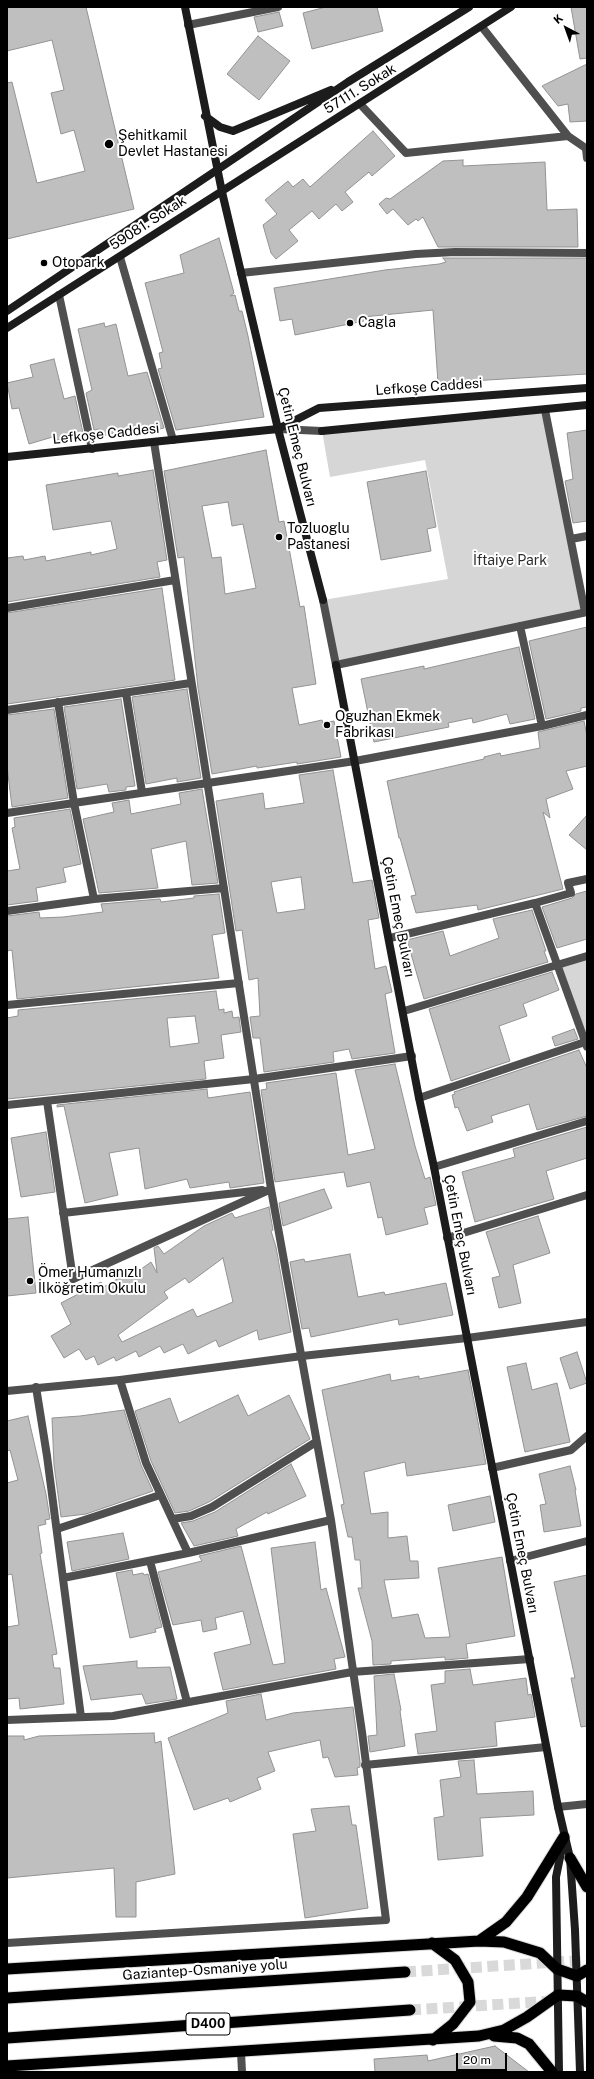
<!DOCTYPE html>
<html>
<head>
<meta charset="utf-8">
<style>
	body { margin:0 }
	#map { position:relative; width:594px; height:2079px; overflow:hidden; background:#fff; font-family:"Public Sans",sans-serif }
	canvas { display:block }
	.frame { position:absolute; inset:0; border:8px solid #000; pointer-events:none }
	.north { position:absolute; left:546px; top:8px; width:40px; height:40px; -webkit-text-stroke:3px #fff; paint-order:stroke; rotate:319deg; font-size:11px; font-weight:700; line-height:16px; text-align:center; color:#000 }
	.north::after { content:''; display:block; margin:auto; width:14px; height:18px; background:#000; clip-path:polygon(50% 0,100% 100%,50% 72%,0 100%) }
	.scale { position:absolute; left:456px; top:2053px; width:51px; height:18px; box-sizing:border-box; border:2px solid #000; border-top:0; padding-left:5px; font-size:12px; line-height:14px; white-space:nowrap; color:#000; -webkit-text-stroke:3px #fff; paint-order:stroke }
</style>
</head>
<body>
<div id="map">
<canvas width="594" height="2079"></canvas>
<div class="frame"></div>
<div class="north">K</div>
<div class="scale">20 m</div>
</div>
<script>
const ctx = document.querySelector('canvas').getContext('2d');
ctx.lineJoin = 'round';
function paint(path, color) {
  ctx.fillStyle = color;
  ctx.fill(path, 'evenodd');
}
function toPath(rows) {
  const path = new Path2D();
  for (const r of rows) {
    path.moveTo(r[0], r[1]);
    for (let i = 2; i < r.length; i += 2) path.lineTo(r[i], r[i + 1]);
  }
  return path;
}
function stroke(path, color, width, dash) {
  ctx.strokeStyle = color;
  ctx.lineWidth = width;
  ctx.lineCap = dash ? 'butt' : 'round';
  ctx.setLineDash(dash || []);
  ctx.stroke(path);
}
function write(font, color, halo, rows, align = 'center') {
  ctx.font = font + ' "Public Sans",sans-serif';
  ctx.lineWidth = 4;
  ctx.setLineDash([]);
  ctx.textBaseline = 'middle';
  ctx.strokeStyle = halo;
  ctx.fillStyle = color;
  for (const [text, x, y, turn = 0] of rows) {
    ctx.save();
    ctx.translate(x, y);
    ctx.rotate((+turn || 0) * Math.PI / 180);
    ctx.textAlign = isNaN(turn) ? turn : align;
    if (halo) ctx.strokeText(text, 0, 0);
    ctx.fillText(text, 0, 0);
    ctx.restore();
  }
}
paint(toPath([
	[545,410,585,612,336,665,323,600,448,579,425,460,330,477,322,431],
	[587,956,587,1047,558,964]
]), '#d6d6d6');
const building = toPath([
	[7,7,86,7,134,209,7,239,7,83,12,82,37,183,85,171,74,130,61,134,51,93,64,90,52,40,7,51,7,7],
	[326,7,377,7,383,31,312,49,303,13,326,7],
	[571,7,587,7,587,58,580,59,571,7],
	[279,12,283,26,258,32,254,17,279,12],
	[258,36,290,61,259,100,227,74,258,36],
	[587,64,587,121,570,122,568,104,558,106,542,86,587,64],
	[373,131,395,156,372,176,369,172,345,192,353,202,342,211,336,204,319,219,312,211,289,230,298,241,276,259,271,253,263,225,277,214,265,200,288,181,293,187,303,179,310,187,373,131],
	[463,160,463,166,545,162,547,210,577,209,578,247,438,247,423,217,418,221,416,219,408,225,393,209,387,214,379,204,386,198,390,199,443,161,463,160],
	[219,238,234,293,230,296,235,295,239,311,242,311,248,336,264,417,176,430,158,369,162,368,159,353,163,352,145,283,184,273,180,255,219,238],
	[443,258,587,258,587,374,438,383,433,310,363,317,364,321,295,335,292,319,280,321,274,288,385,270,439,264,446,262,443,258],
	[104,323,105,327,116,324,128,376,147,372,164,428,135,435,133,428,102,436,100,429,94,430,86,393,92,390,78,329,104,323],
	[54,359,64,399,75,396,83,433,57,440,56,436,29,444,19,408,12,409,7,383,33,377,30,365,54,359],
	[587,430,587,521,573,523,565,481,573,479,567,433,587,430],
	[266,450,279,522,284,521,300,607,304,606,316,684,292,688,299,725,322,720,323,723,334,721,341,757,297,764,297,762,284,764,257,768,257,766,212,774,198,688,184,557,178,558,164,471,266,450],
	[228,502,232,526,243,524,256,588,225,594,221,557,212,558,202,506,228,502],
	[153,470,167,560,157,562,160,577,7,602,7,558,23,556,24,560,45,556,46,561,91,552,91,555,117,549,111,521,53,530,46,485,118,473,118,476,153,470],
	[426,471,436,527,427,529,431,551,381,560,367,482,426,471],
	[162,588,175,680,7,704,7,613,162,588],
	[587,627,587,707,581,708,581,711,546,719,529,641,587,627],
	[519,647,535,719,510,724,507,714,473,723,472,718,448,723,449,727,374,742,361,679,424,666,424,669,519,647],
	[187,689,201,778,177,782,177,778,146,784,132,697,187,689],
	[121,699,135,786,126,787,126,790,109,792,107,784,77,789,64,707,121,699],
	[54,709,68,798,12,807,7,766,7,715,54,709],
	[584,721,587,736,587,766,566,771,573,789,546,799,550,818,543,812,563,889,478,910,477,905,416,913,411,896,416,895,400,838,399,838,387,781,484,759,484,757,500,753,501,756,540,748,538,732,584,721],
	[333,770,353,883,372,880,379,918,368,920,375,969,386,966,392,992,385,994,395,1053,352,1059,349,1049,333,1052,334,1062,264,1072,260,1038,253,1038,250,1017,260,1016,258,978,249,980,242,930,236,931,216,801,263,793,265,809,304,803,299,775,333,770],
	[301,877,305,909,277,913,271,882,301,877],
	[202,789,218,883,192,885,186,841,151,849,158,888,99,893,83,819,114,812,112,803,129,800,131,814,181,804,179,793,202,789],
	[70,809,81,864,63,868,66,882,36,888,38,901,7,905,7,871,20,869,12,828,15,827,14,818,70,809],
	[587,815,587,850,569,835,587,815],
	[587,891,587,939,557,948,542,907,572,898,576,894,587,891],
	[219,894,225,933,212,935,219,978,17,999,12,950,7,951,7,916,39,912,40,918,63,917,103,912,101,904,160,899,161,902,194,898,194,896,219,894],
	[532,910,546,951,544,951,548,962,424,999,407,940,443,931,450,956,499,938,493,919,532,910],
	[552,972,559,990,523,1004,527,1016,499,1026,510,1061,451,1081,429,1009,552,972],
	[216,991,219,1010,224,1009,224,1013,232,1011,233,1018,239,1017,241,1032,221,1035,224,1058,204,1061,206,1079,7,1099,7,1018,18,1016,18,1010,216,991],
	[195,1016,199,1043,170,1047,167,1018,195,1016],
	[574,1029,578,1039,555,1046,552,1037,574,1029],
	[579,1050,587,1068,587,1116,537,1130,529,1104,491,1116,493,1122,467,1131,458,1107,455,1108,452,1095,455,1094,454,1092,579,1050],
	[395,1064,415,1146,425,1179,430,1177,436,1205,424,1208,428,1224,386,1235,382,1217,378,1218,370,1182,347,1187,344,1172,275,1182,261,1090,267,1089,266,1083,336,1073,348,1155,375,1149,355,1070,395,1064],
	[207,1089,208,1098,250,1092,264,1183,230,1188,229,1182,190,1188,187,1179,145,1189,139,1148,109,1153,118,1195,85,1203,64,1106,57,1107,57,1105,207,1089],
	[587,1127,587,1158,546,1171,554,1199,475,1222,462,1172,515,1157,513,1149,587,1127],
	[46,1132,55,1192,21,1197,11,1138,46,1132],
	[324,1189,332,1208,283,1226,279,1203,324,1189],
	[269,1207,273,1230,271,1231,276,1247,291,1332,259,1340,257,1330,219,1347,216,1340,188,1354,183,1344,164,1353,160,1346,139,1357,136,1351,116,1361,114,1357,98,1365,94,1356,86,1360,79,1349,64,1358,51,1336,71,1324,61,1303,101,1282,104,1287,127,1273,130,1277,151,1262,157,1273,154,1248,158,1246,164,1254,204,1226,232,1213,235,1218,269,1207],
	[223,1258,233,1302,197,1317,193,1309,122,1342,118,1335,168,1298,164,1292,185,1278,189,1283,223,1258],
	[538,1216,550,1253,513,1265,521,1303,499,1308,492,1278,500,1276,486,1232,538,1216],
	[28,1217,36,1293,7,1296,7,1219,28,1217],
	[350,1254,358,1297,384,1292,385,1295,446,1283,453,1315,399,1325,398,1319,311,1337,309,1328,302,1329,290,1262,304,1259,305,1262,350,1254],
	[577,1352,587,1383,570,1389,560,1358,577,1352],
	[526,1363,532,1390,557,1383,570,1442,525,1452,507,1367,526,1363],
	[468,1370,486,1464,407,1476,405,1462,364,1472,371,1514,388,1512,388,1538,407,1536,410,1561,418,1561,419,1578,384,1580,392,1618,418,1614,425,1638,450,1637,438,1568,502,1557,515,1636,466,1644,468,1658,445,1660,445,1657,391,1661,391,1664,373,1665,372,1641,358,1588,362,1588,360,1560,355,1560,352,1537,348,1537,341,1505,344,1504,322,1390,390,1374,391,1381,419,1376,419,1379,468,1370],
	[238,1395,248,1416,289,1395,310,1439,209,1502,189,1511,175,1513,151,1461,135,1411,170,1398,179,1423,238,1395],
	[124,1410,141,1465,153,1491,86,1514,61,1517,54,1465,52,1418,80,1416,124,1410],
	[28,1416,46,1494,50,1519,45,1520,46,1524,38,1526,42,1553,40,1554,57,1654,52,1655,54,1668,60,1668,64,1704,20,1709,19,1698,7,1699,7,1627,19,1625,12,1574,7,1575,7,1483,18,1480,10,1450,7,1451,7,1421,28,1416],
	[291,1464,306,1496,268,1514,267,1512,236,1529,238,1536,194,1546,181,1523,193,1521,215,1512,291,1464],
	[570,1466,576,1490,575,1490,581,1526,544,1532,540,1505,546,1504,539,1474,570,1466],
	[490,1496,495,1522,453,1531,448,1505,490,1496],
	[123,1533,129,1559,72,1571,67,1542,123,1533],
	[315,1542,321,1590,326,1588,345,1657,334,1659,336,1669,223,1690,214,1653,251,1644,243,1611,215,1618,217,1629,203,1632,201,1620,173,1625,158,1572,202,1561,199,1556,241,1546,273,1665,285,1663,271,1548,315,1542],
	[132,1570,133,1575,143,1573,144,1575,148,1574,162,1627,155,1629,156,1632,130,1638,116,1573,132,1570],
	[587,1575,587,1726,581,1727,571,1678,575,1678,554,1582,587,1575],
	[137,1661,137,1668,170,1667,177,1699,146,1704,142,1694,91,1700,83,1666,137,1661],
	[470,1669,473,1685,526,1678,528,1695,531,1694,535,1717,495,1722,497,1746,418,1754,415,1734,437,1731,431,1685,445,1683,445,1671,470,1669],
	[394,1674,401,1710,400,1711,405,1746,370,1752,368,1736,377,1735,374,1676,394,1674],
	[261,1694,266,1720,293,1713,353,1707,360,1762,360,1767,357,1768,358,1775,335,1777,328,1757,323,1758,320,1740,268,1752,275,1771,257,1778,261,1789,230,1802,228,1798,194,1810,168,1738,228,1713,226,1701,261,1694],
	[154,1733,155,1743,161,1741,175,1874,136,1882,136,1917,116,1917,114,1868,7,1878,7,1736,24,1736,24,1740,39,1736,154,1733],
	[474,1760,477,1794,533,1791,534,1815,480,1818,483,1856,438,1860,434,1818,444,1816,440,1780,461,1777,458,1761,474,1760],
	[349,1806,352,1825,356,1825,368,1908,305,1918,293,1834,316,1831,311,1809,349,1806],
	[495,2046,529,2072,375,2072,374,2059,427,2055,428,2061,495,2046]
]);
paint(building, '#bfbfbf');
stroke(building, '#939393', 1);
stroke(toPath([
	[405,1972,587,1960],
	[410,2010,553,2001]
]), '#d9d9d9', 11, [11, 5.5]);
const trunk = toPath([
	[570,1858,587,1887],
	[479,1941,506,1922,527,1897,564,1837],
	[432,1943,455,1960,468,1982,470,2002,453,2024,433,2040],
	[7,1969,479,1941,504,1942,540,1953,557,1969,577,1976,587,1970],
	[7,1998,405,1972],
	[494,2036,517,2038,529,2044,552,2072],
	[7,2038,410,2010],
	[7,2066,479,2036,504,2030,527,2017,558,1995,577,1996,587,2002]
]);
stroke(trunk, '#dbdbdb', 13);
stroke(toPath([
	[188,25,278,7],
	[482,27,568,136],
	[360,104,406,153,568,136,587,149],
	[586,149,587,158],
	[120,257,173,440],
	[241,273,416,254,455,252,587,253],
	[59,295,92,449],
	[545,410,585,612],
	[571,539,587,536],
	[7,608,175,580],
	[520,626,542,726],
	[336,665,587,612],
	[126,693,142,792],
	[58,702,74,803,94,899],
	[7,710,191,683],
	[7,813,355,761,542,726,587,715],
	[587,879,568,883,571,893,535,903,587,1047],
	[7,911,94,899,224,888],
	[390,938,535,903],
	[7,1005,239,983],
	[404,1011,587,956],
	[419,1098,585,1042],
	[47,1101,73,1279,271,1189],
	[7,1105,254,1079,412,1056],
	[434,1167,587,1121],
	[63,1213,262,1190],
	[447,1238,587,1195],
	[120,1380,146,1463,188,1553],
	[36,1387,47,1456,81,1717],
	[492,1468,571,1450,587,1436],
	[173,1519,191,1516,212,1507,316,1442],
	[57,1529,160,1495],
	[150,1561,187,1702],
	[510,1561,587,1541],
	[63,1578,188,1553,331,1520],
	[7,1720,113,1716,352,1672,530,1659],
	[365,1765,546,1747],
	[558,1807,587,1804],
	[7,1943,386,1920,362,1732,331,1520,271,1189,154,442],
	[241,2052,242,2072]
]), '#4f4f4f', 8);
stroke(toPath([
	[278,429,322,431],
	[323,600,336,665],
	[7,1391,120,1380,302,1356,467,1338,587,1322]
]), '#4f4f4f', 8);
stroke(toPath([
	[185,7,222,192,278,429,323,600],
	[205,116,220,127,233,131,331,90],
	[7,311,348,82,469,7],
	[7,328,511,7],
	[322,431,587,405],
	[7,457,278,429,319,408,587,388],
	[336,665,419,1098,434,1167,558,1807,570,1858,575,1930,580,2072],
	[559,2072,556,1877,563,1843]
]), '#1c1c1c', 8);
stroke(trunk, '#000', 11);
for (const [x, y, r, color] of [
	[109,144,5,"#000"],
	[44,263,4,"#000"],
	[350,323,4,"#000"],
	[279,537,4,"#000"],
	[327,725,4,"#000"],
	[30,1281,4,"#000"]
]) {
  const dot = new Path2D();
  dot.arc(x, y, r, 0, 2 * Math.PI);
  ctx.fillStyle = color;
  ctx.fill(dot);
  stroke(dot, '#fff', 1.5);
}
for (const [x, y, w] of [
	[208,2024,44]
]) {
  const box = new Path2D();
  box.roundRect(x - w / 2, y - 11, w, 22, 3);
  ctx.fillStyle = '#fff';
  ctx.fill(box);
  stroke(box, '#000', 1);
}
write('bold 13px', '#000', null, [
	["D400",208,2024]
]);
write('14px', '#000', '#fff', [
	["57111. Sokak",360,89,-32],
	["59081. Sokak",148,223,-33],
	["Lefkoşe Caddesi",429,387,-4],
	["Lefkoşe Caddesi",106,434,-6],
	["Çetin Emeç Bulvarı",297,447,76],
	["Çetin Emeç Bulvarı",398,917,79],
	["Çetin Emeç Bulvarı",460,1235,79],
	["Çetin Emeç Bulvarı",522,1553,79],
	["Gaziantep-Osmaniye yolu",205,1970,-4]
]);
write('14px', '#000', '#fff', [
	["Şehitkamil",118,136],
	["Devlet Hastanesi",118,152],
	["Otopark",52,263],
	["Cagla",358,323],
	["Tozluoglu",287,529],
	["Pastanesi",287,545],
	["Oguzhan Ekmek",335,717],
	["Fabrikası",335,733],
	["Ömer Humanızlı",38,1273],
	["İlköğretim Okulu",38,1289]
], 'left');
write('14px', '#2d2d2d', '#fff', [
	["İftaiye Park",510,561]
]);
</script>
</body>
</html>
